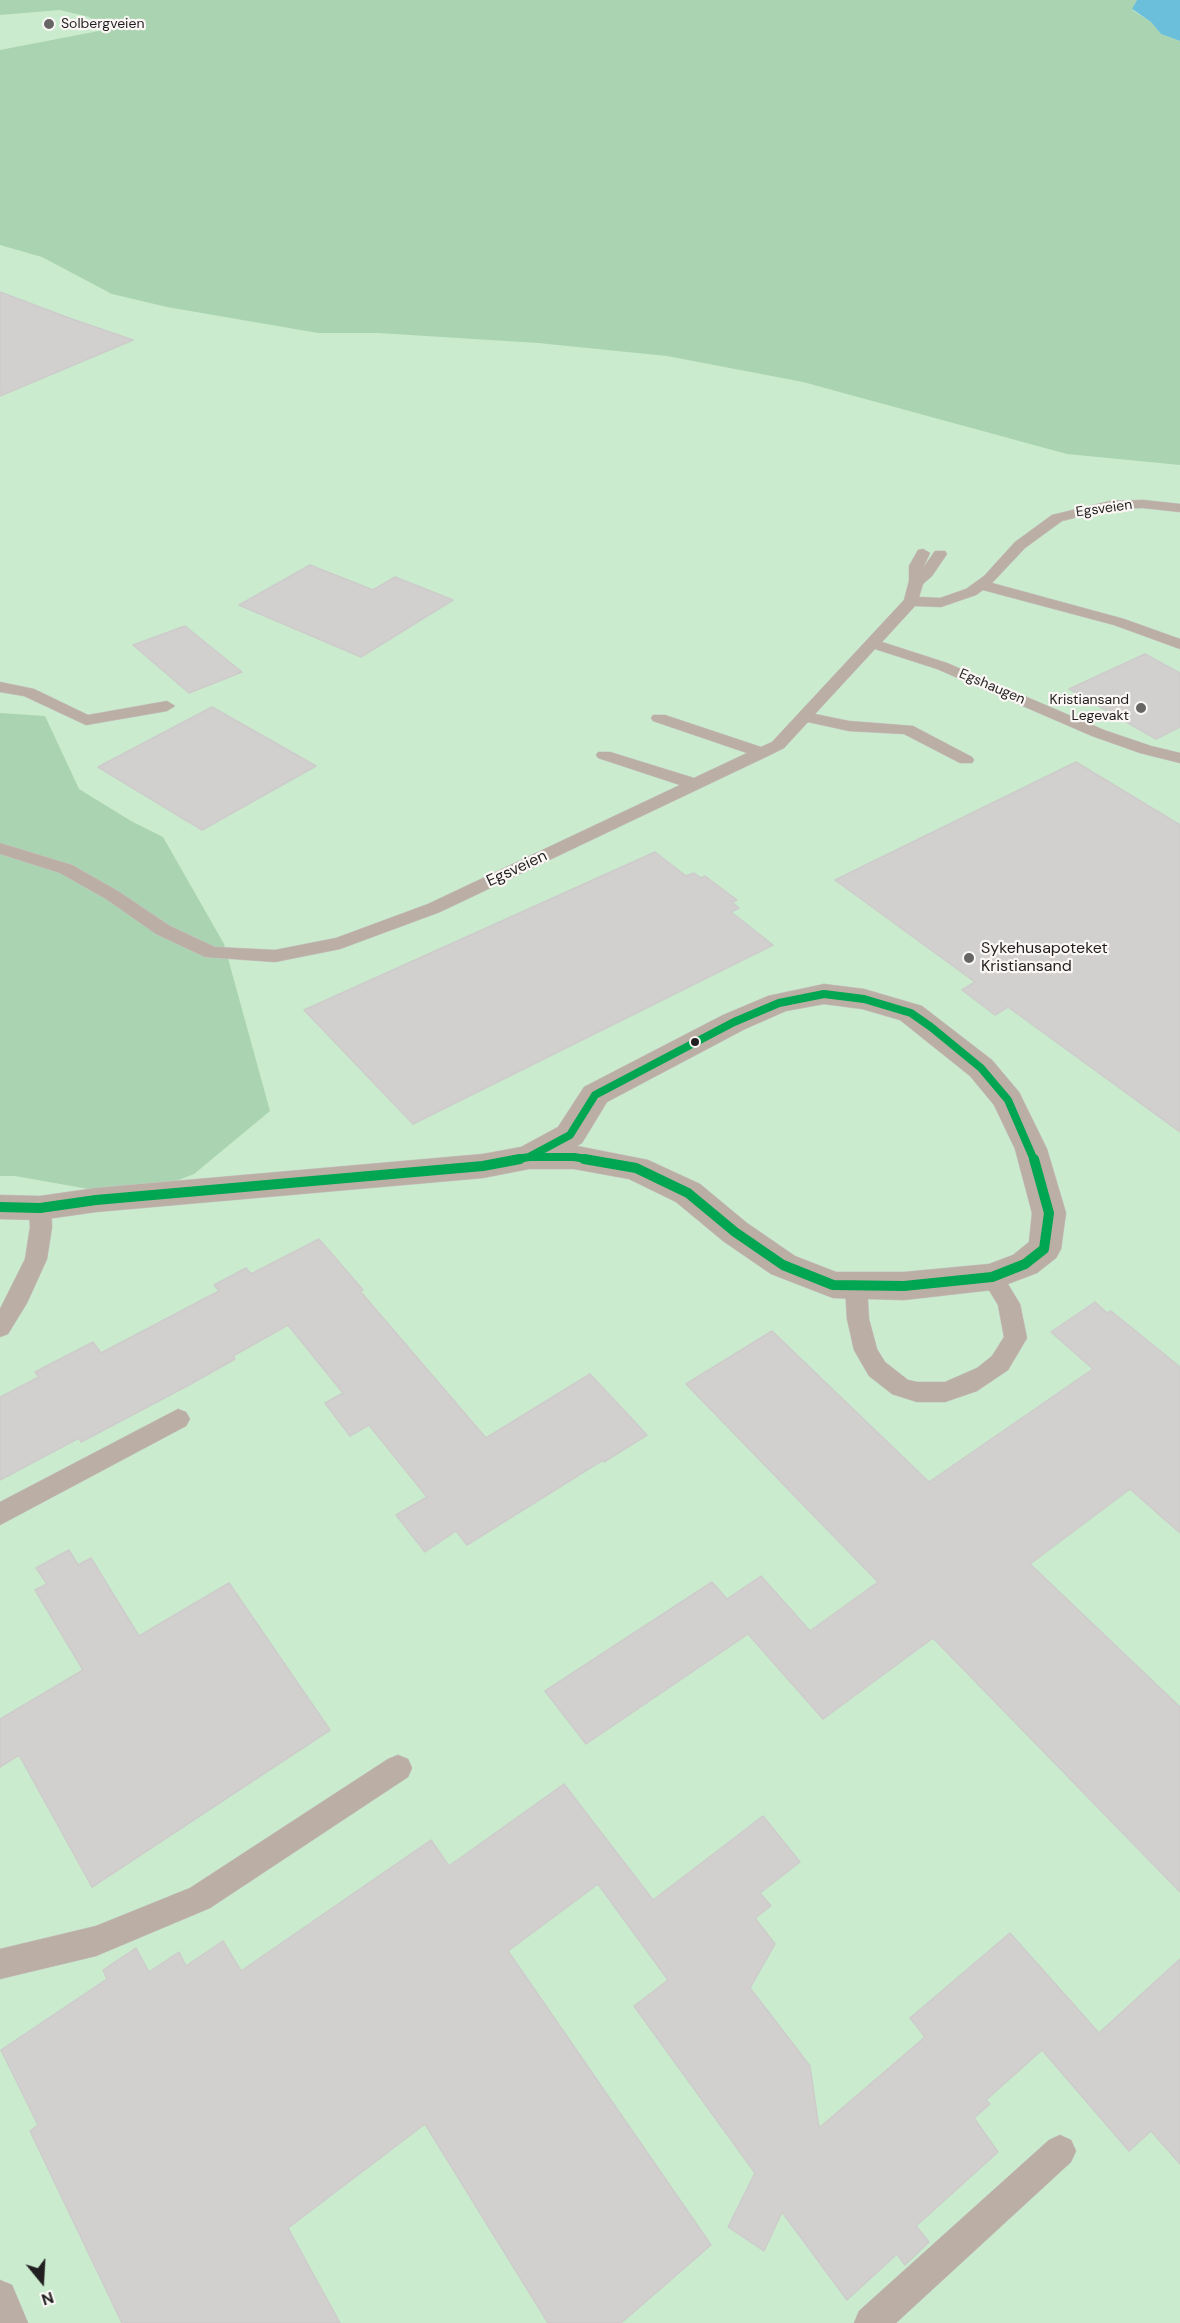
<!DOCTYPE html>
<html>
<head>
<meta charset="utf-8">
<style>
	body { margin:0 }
	#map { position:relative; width:1180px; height:2323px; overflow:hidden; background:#ebe9e8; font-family:"DM Sans",sans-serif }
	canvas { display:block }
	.north { position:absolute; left:12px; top:2251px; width:60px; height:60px; -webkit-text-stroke:4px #faf7f5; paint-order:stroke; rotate:162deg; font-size:16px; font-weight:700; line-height:24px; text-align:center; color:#211f1f }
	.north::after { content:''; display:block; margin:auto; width:21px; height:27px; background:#211f1f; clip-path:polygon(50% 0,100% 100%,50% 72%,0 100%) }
</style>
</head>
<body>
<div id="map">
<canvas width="1180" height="2323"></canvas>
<div class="north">N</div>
</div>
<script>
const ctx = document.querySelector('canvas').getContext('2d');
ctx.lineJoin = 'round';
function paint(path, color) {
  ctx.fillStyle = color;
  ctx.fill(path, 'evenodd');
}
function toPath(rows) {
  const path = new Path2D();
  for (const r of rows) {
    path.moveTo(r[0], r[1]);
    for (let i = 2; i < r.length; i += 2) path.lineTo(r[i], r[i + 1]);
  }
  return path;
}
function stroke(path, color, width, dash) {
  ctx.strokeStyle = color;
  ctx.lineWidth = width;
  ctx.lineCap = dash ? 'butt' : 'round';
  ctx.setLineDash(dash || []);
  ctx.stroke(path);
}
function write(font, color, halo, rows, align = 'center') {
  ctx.font = font + ' "DM Sans",sans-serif';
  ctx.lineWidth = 4.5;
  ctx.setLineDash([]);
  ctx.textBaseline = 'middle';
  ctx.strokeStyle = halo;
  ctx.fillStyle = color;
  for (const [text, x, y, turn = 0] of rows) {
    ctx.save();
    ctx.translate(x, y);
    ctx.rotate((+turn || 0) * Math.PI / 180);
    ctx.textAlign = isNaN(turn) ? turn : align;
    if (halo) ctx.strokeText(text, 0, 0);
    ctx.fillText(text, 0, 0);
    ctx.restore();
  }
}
paint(toPath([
	[0,0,1180,0,1180,2323,0,2323]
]), '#caebce');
paint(toPath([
	[0,0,1137,0,1132,10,1151,22,1161,34,1180,41,1180,465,1067,454,803,382,667,356,538,343,378,333,318,333,167,307,112,294,42,257,0,245,0,50,104,30,89,17,60,10,0,15],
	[0,713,45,716,79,789,131,821,163,837,224,944,270,1111,194,1174,134,1197,15,1176,0,1176]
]), '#aad3b1');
paint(toPath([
	[1137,0,1180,0,1180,41,1161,34,1151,22,1132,9]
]), '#6cbfda');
const building = toPath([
	[0,292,69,318,133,340,0,396,0,292],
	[310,565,373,590,395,577,453,600,361,657,239,605,310,565],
	[185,626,201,639,242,672,189,693,133,645,185,626],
	[1145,654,1180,673,1180,727,1156,739,1069,689,1145,654],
	[212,707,316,766,202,830,98,767,212,707],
	[1076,762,1180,825,1180,1132,1008,1007,995,1015,962,990,975,982,835,880,1076,762],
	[655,852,686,876,694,873,701,878,705,876,737,900,732,902,739,908,731,912,773,945,413,1124,304,1010,655,852],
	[319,1239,363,1290,360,1291,486,1438,590,1374,647,1435,604,1462,603,1460,467,1545,456,1531,425,1552,396,1515,427,1497,369,1425,350,1436,325,1403,343,1393,288,1325,233,1356,235,1359,189,1385,81,1442,79,1438,0,1480,0,1397,39,1377,35,1372,93,1342,101,1353,219,1291,214,1285,246,1268,251,1274,319,1239],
	[1095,1302,1107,1313,1111,1311,1180,1367,1180,1533,1130,1489,1030,1564,1180,1707,1180,1892,933,1638,823,1719,748,1634,586,1744,545,1691,712,1582,727,1599,761,1576,810,1631,878,1582,686,1384,772,1331,929,1482,1093,1369,1051,1332,1095,1302],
	[69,1550,78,1565,91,1558,139,1636,229,1583,330,1730,92,1887,19,1755,0,1767,0,1719,83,1670,35,1590,47,1584,36,1568,69,1550],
	[564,1784,653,1900,763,1816,800,1862,760,1893,771,1906,755,1918,775,1944,750,1988,810,2066,819,2128,925,2037,910,2018,1010,1933,1099,2033,1180,1959,1180,2164,1151,2131,1129,2151,1042,2050,986,2100,990,2104,974,2118,998,2152,916,2226,929,2242,905,2265,897,2254,847,2300,782,2212,764,2251,728,2227,755,2173,634,2006,668,1980,598,1884,508,1951,711,2245,621,2323,548,2323,425,2124,288,2228,340,2323,122,2323,30,2131,38,2125,1,2050,107,1979,103,1970,136,1948,149,1972,179,1952,186,1966,223,1941,241,1971,431,1840,449,1866,564,1784]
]);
paint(building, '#d1d0cf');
stroke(building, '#cdcccb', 1.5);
const service = toPath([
	[1143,500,1180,504,1180,512,1143,508,1110,509,1062,521,1025,548,992,583,1124,619,1180,639,1180,649,1114,625,983,590,976,595,941,607,915,606,882,642,947,663,1104,730,1151,746,1180,753,1180,763,1140,753,1092,736,937,669,875,649,815,714,849,721,913,726,972,757,974,760,972,763,960,763,904,734,849,731,808,722,784,748,768,756,440,912,340,949,275,962,205,957,156,934,106,899,60,873,0,854,0,843,72,865,118,891,170,926,215,947,275,950,336,938,428,904,680,785,598,758,596,755,598,752,610,752,694,778,747,753,653,721,651,718,653,715,665,715,761,747,772,742,904,600,909,581,909,566,918,550,923,549,930,553,923,568,935,551,945,551,947,554,932,576,923,584,919,597,940,598,966,589,984,576,1015,542,1052,515,1110,501,1143,500],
	[0,682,34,689,88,715,167,701,175,706,167,711,86,725,24,696,0,692,0,682],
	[40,1200,48,1202,51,1208,52,1227,47,1259,27,1303,8,1334,0,1337,0,1309,25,1259,30,1227,29,1208,32,1202,40,1200],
	[992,1268,1000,1271,1020,1304,1027,1338,1008,1370,977,1391,945,1402,917,1402,892,1394,869,1376,854,1350,847,1319,845,1286,848,1280,856,1277,864,1280,867,1286,869,1319,877,1349,885,1362,908,1380,917,1382,945,1382,977,1368,992,1356,1004,1337,998,1305,981,1277,984,1271,992,1268],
	[178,1409,186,1412,190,1419,186,1426,0,1525,0,1502,178,1409],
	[398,1755,408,1759,412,1768,408,1777,210,1908,96,1956,0,1979,0,1949,96,1926,190,1888,388,1759,398,1755],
	[1060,2135,1071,2140,1076,2151,1071,2162,896,2323,854,2323,859,2311,1049,2140,1060,2135],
	[0,2280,12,2285,28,2323,0,2323,0,2280]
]);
const minor = toPath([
	[824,984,864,989,922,1006,992,1060,1019,1092,1047,1149,1066,1213,1061,1249,1056,1258,1037,1273,992,1290,904,1300,833,1298,771,1274,723,1241,676,1202,629,1179,574,1169,529,1169,483,1178,96,1212,40,1220,0,1219,0,1195,40,1196,96,1188,483,1154,521,1147,558,1127,584,1087,723,1015,768,996,824,984],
	[824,1004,862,1009,900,1020,970,1076,994,1105,1015,1149,1032,1213,1029,1242,1013,1255,989,1264,904,1272,836,1272,795,1256,747,1223,700,1184,648,1160,577,1146,582,1143,607,1102,745,1029,786,1011,824,1004]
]);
stroke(service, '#c6c5c5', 1);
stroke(minor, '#c6c5c5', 1);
paint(service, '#bbaea4');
paint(minor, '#bbaea4');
stroke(toPath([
	[529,1157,574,1157,592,1160],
	[529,1157,570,1135,595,1095,734,1022,779,1003,824,994,864,999,911,1013,931,1027,981,1068,1008,1100,1034,1160],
	[512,1160,529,1157]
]), '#00a651', 8);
stroke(toPath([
	[584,1159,636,1168,688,1193,735,1232,783,1265,833,1285,904,1286,992,1277,1025,1264,1044,1249,1049,1213,1034,1159],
	[0,1207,40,1208,96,1200,483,1166,520,1159]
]), '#00a651', 10);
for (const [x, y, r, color] of [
	[49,24,6,"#686665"],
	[1141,708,6,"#686665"],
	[969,958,6,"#686665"],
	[695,1042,5,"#211f1f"]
]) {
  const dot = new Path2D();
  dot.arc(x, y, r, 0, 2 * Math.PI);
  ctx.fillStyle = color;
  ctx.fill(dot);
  stroke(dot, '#faf7f5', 2);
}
write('14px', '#211f1f', '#faf7f5', [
	["Solbergveien",61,24],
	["Kristiansand",1129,700,"right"],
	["Legevakt",1129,716,"right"]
], 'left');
write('14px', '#211f1f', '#faf7f5', [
	["Egsveien",1104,509,-8],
	["Egshaugen",992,687,23]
]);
write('16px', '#211f1f', '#faf7f5', [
	["Egsveien",517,869,-25]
]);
write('16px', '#211f1f', '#faf7f5', [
	["Sykehusapoteket",981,949],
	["Kristiansand",981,967]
], 'left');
</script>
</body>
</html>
